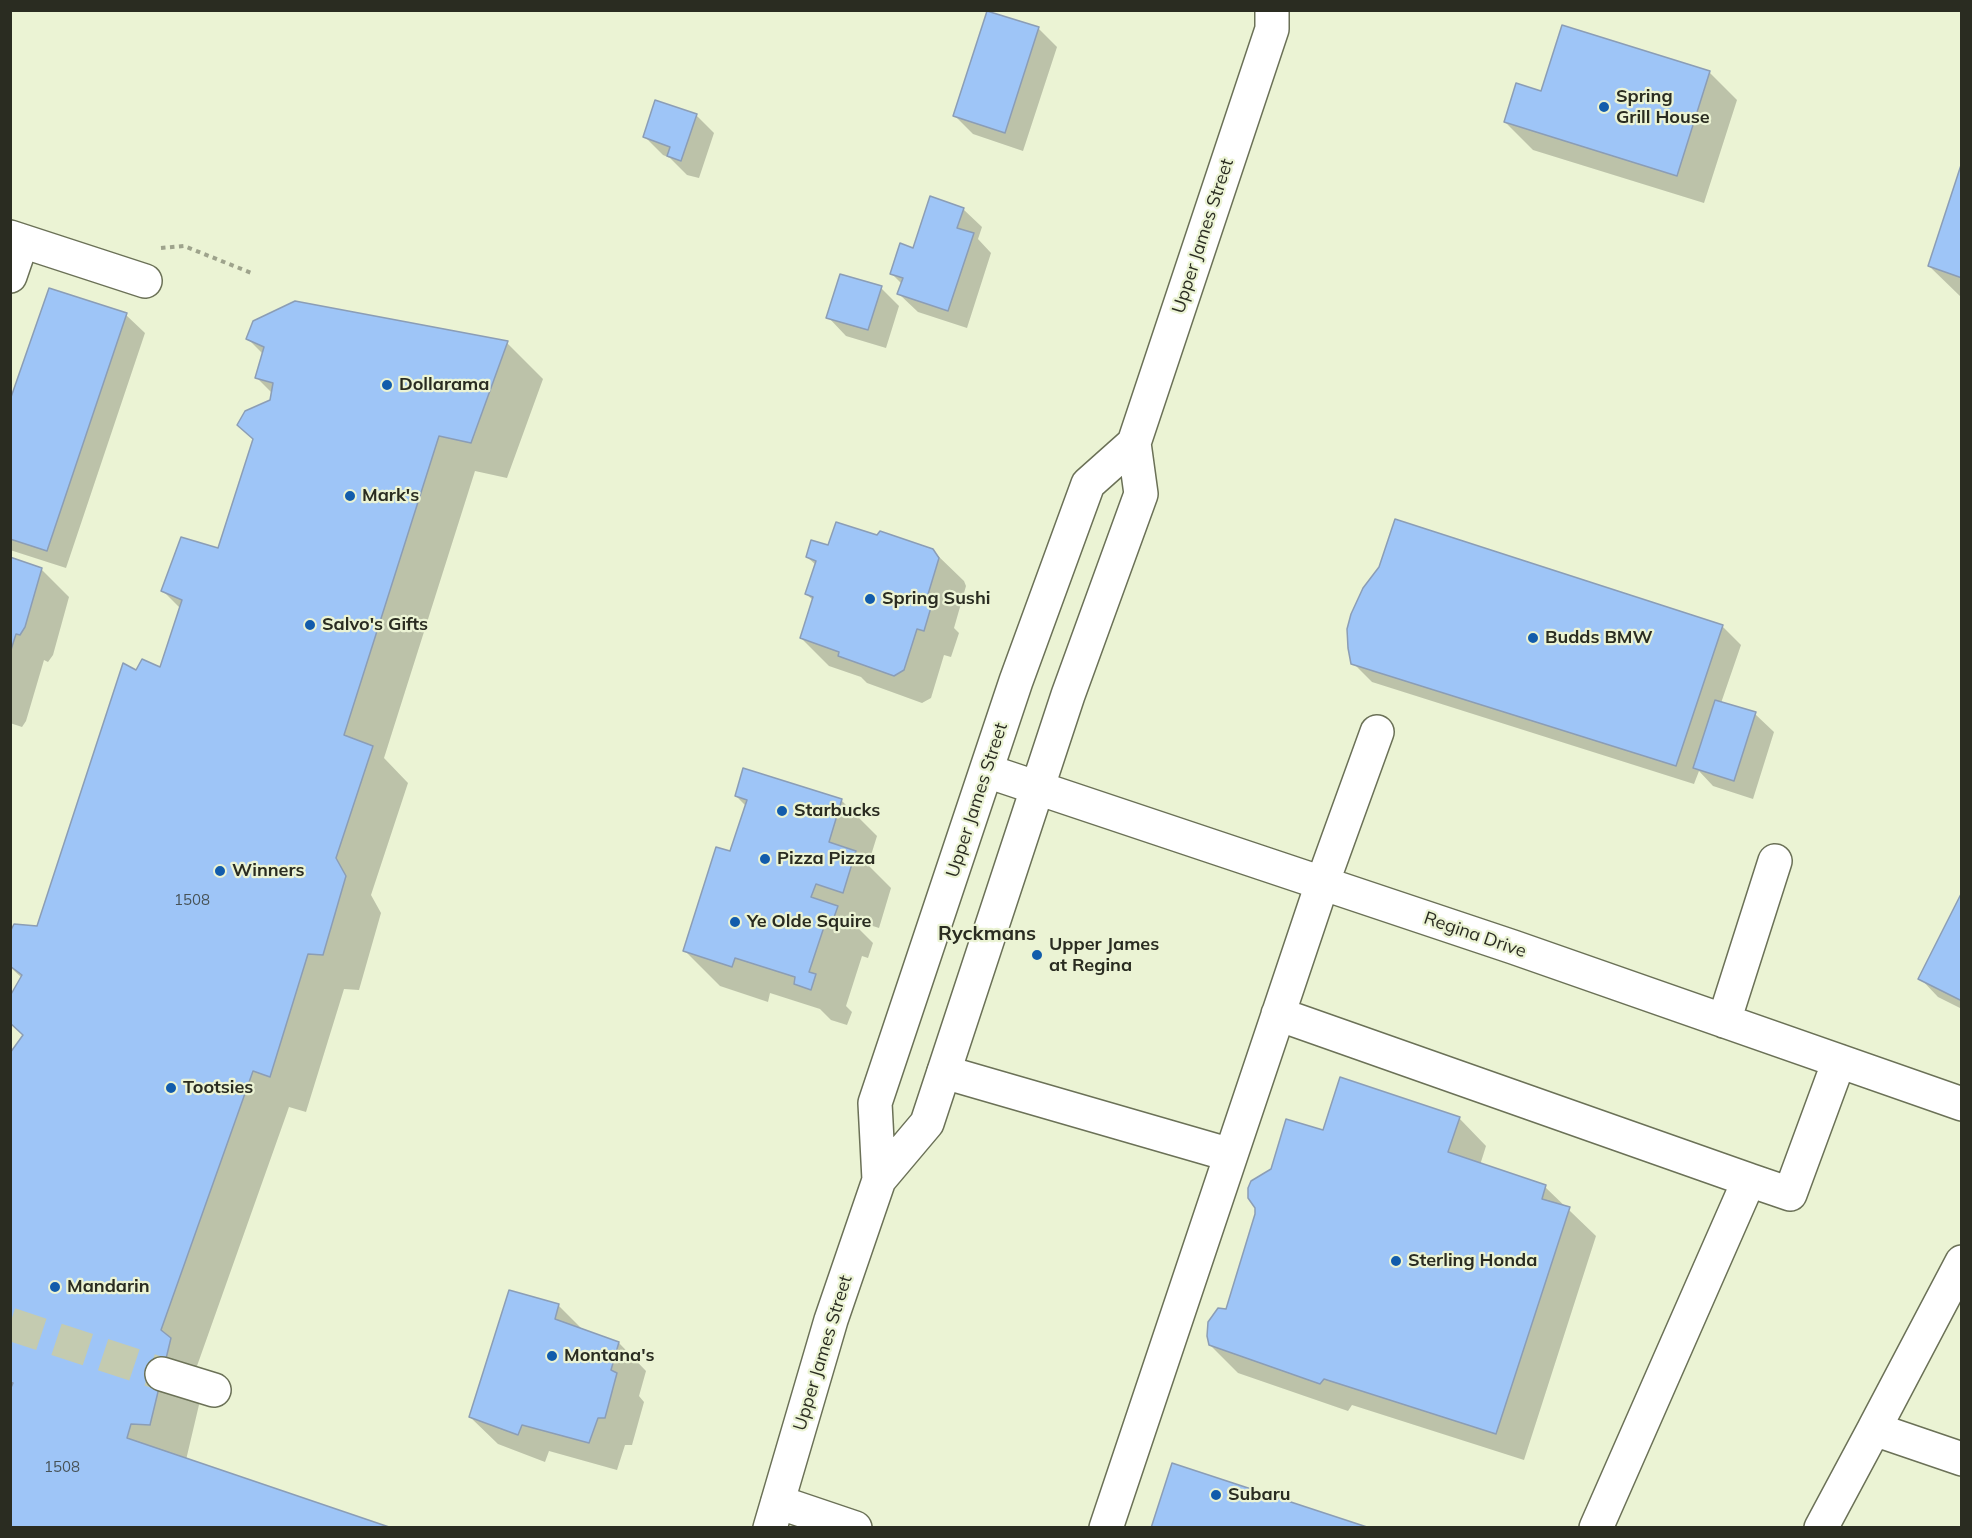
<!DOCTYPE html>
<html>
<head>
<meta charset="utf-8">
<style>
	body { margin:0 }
	#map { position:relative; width:1972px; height:1538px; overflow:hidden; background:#ebf3d4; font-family:Mulish,sans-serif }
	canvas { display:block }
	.frame { position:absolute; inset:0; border:12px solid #2a2c21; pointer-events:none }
</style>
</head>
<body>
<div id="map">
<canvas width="1972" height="1538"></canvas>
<div class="frame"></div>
</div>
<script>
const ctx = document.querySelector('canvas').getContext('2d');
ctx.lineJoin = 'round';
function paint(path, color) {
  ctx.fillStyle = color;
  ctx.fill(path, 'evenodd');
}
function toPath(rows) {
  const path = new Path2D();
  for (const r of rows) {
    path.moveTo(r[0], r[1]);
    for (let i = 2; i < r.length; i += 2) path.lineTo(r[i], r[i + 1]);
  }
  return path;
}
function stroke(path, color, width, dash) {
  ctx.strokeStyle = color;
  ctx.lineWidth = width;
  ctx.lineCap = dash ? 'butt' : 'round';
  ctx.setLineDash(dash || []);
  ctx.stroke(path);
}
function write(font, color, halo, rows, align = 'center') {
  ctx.font = font + ' Mulish,sans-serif';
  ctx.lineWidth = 4.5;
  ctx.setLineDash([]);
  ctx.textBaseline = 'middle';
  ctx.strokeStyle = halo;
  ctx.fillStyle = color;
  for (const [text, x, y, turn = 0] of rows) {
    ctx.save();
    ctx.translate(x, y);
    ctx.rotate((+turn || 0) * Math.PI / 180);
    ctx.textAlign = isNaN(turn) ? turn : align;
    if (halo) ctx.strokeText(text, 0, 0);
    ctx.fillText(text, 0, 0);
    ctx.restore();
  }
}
paint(toPath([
	[1038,28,1057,47,1023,151,973,134,955,116],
	[1709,72,1737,100,1704,203,1533,150,1505,122,1542,93],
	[696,115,714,133,699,178,687,175,670,158,663,155,645,137],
	[1962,167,1962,298,1929,266],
	[963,209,982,227,978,239,991,253,967,328,918,312,899,294,902,284,892,274,914,250],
	[881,288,899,306,886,348,846,336,828,317],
	[126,315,145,333,66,568,10,550,10,404],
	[248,339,507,343,543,379,507,478,475,471,384,758,408,783,371,895,381,913,359,990,344,989,306,1112,289,1107,197,1366,206,1375,186,1460,10,1528,10,1056,25,1035,22,978,10,967,10,936,38,928,136,672,161,669,181,609,163,591,219,550,273,394,257,378,264,355],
	[829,547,935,553,964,581,966,586,954,628,959,633,951,657,944,655,931,698,922,703,867,683,861,677,829,666,801,638,813,600,806,594,816,565,807,557],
	[10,559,41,569,69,597,53,655,48,662,44,660,26,721,22,727,10,723],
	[1380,568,1722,626,1741,645,1721,703,1755,714,1774,732,1753,799,1713,786,1699,771,1694,784,1372,682,1353,663],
	[736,796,841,800,877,836,868,865,891,888,879,928,848,918,873,943,868,958,862,956,846,1006,852,1012,847,1025,831,1020,820,1009,770,993,768,1002,720,986,684,950,731,853,746,806],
	[1962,895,1962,1009,1938,997,1920,978],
	[1459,1118,1486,1146,1480,1165,1545,1187,1596,1236,1524,1460,1352,1405,1348,1411,1238,1373,1210,1345,1227,1311,1273,1170,1324,1132],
	[510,1292,559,1306,584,1331,619,1343,646,1371,639,1396,644,1402,632,1445,625,1445,617,1470,549,1451,545,1462,498,1444,470,1417]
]), '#0003');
const building = toPath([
	[987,11,1039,27,1005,133,953,116,987,11],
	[1562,25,1710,71,1677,176,1504,122,1516,83,1541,91,1562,25],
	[655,100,697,114,681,161,667,156,670,147,643,137,655,100],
	[1962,162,1962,278,1928,266,1962,162],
	[930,196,964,208,957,228,974,233,948,311,897,294,903,278,890,274,900,243,913,248,930,196],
	[840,274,882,286,868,330,826,318,840,274],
	[49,288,127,313,47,551,10,539,10,400,49,288],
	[295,301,508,341,471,443,439,436,344,735,373,746,336,858,346,876,323,955,308,954,270,1077,253,1071,161,1330,171,1338,150,1425,131,1424,127,1438,392,1528,10,1528,10,1390,13,1383,10,1382,10,1053,23,1035,10,1023,10,996,22,975,10,966,10,932,14,924,37,926,123,663,136,670,142,659,160,667,182,600,161,591,181,537,218,548,253,439,237,425,245,411,270,400,273,383,255,378,264,347,246,339,253,321,295,301],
	[1395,519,1723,625,1676,766,1351,664,1348,648,1347,629,1351,614,1363,588,1379,567,1395,519],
	[836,522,877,535,880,531,933,549,939,558,926,601,932,604,924,631,917,629,904,670,894,676,838,656,839,652,800,638,813,597,805,594,816,561,806,557,811,540,828,545,836,522],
	[10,557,42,568,25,627,20,635,16,634,10,653,10,557],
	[1715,700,1756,712,1734,781,1693,768,1715,700],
	[743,768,842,799,829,842,856,851,843,893,816,884,811,897,838,906,832,923,826,921,809,972,816,974,811,990,794,984,795,977,735,958,732,967,683,951,716,847,730,851,747,800,735,796,743,768],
	[1962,892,1962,1001,1918,979,1962,892],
	[1340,1077,1460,1117,1448,1152,1546,1185,1542,1199,1570,1207,1496,1434,1324,1379,1320,1384,1209,1345,1207,1336,1208,1322,1218,1308,1226,1309,1255,1214,1255,1208,1248,1198,1248,1188,1251,1181,1271,1169,1286,1119,1323,1130,1340,1077],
	[509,1290,559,1304,555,1319,619,1342,611,1370,617,1373,605,1418,598,1418,589,1443,522,1425,518,1435,469,1417,509,1290],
	[1172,1463,1370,1528,1151,1528,1172,1463]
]);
paint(building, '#9ec5f7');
stroke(building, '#8b9db5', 1.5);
stroke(toPath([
	[10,1324,162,1374]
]), '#c4cbb0', 33, [33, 16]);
const minor = toPath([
	[10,237,145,281],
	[10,276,22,241],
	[987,771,1513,947,1962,1104],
	[1278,1014,1749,1180,1596,1528],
	[1724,1021,1775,861],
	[944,1072,1231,1155,1322,884,1377,732],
	[1749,1180,1790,1194,1839,1061],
	[1962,1262,1874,1429,1962,1459],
	[162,1374,214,1390],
	[778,1502,855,1528],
	[1106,1528,1231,1155],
	[1821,1528,1874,1429]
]);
const major = toPath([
	[879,1180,927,1123,1068,695,1141,494,1134,443,1272,29,1272,10],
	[770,1528,831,1320,879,1180,875,1103,1016,681,1088,484,1134,443]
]);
stroke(minor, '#6b7157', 36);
stroke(major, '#6b7157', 36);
stroke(toPath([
	[161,248,184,246,254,274]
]), '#9ea38c', 4, [4.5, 4.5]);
stroke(minor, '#fff', 33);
stroke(major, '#fff', 33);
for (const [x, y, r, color] of [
	[1604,107,6,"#125cab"],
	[387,385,6,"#125cab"],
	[350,496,6,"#125cab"],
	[870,599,6,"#125cab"],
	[310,625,6,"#125cab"],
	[1533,638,6,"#125cab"],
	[782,811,6,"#125cab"],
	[765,859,6,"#125cab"],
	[220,871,6,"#125cab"],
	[735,922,6,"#125cab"],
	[1037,955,6,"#125cab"],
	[171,1088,6,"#125cab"],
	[1396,1261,6,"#125cab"],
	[55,1287,6,"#125cab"],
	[552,1356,6,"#125cab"],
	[1216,1495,6,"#125cab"]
]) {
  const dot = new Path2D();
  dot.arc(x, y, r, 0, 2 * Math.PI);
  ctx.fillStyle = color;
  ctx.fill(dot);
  stroke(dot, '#ebf3d4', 2);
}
write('15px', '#475256', null, [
	["1508",192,900],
	["1508",62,1467]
]);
write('bold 18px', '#2a2c21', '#ebf3d4', [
	["Spring",1616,97],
	["Grill House",1616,118],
	["Dollarama",399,385],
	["Mark's",362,496],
	["Spring Sushi",882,599],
	["Salvo's Gifts",322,625],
	["Budds BMW",1545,638],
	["Starbucks",794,811],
	["Pizza Pizza",777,859],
	["Winners",232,871],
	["Ye Olde Squire",747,922],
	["Upper James",1049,945],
	["at Regina",1049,966],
	["Tootsies",183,1088],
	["Sterling Honda",1408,1261],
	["Mandarin",67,1287],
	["Montana's",564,1356],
	["Subaru",1228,1495]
], 'left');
write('18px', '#2a2c21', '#ebf3d4', [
	["Upper James Street",1203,236,-72],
	["Upper James Street",977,800,-72],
	["Regina Drive",1475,935,19],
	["Upper James Street",823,1353,-73]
]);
write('bold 20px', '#2a2c21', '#ebf3d4', [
	["Ryckmans",987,934]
]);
</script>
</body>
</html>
